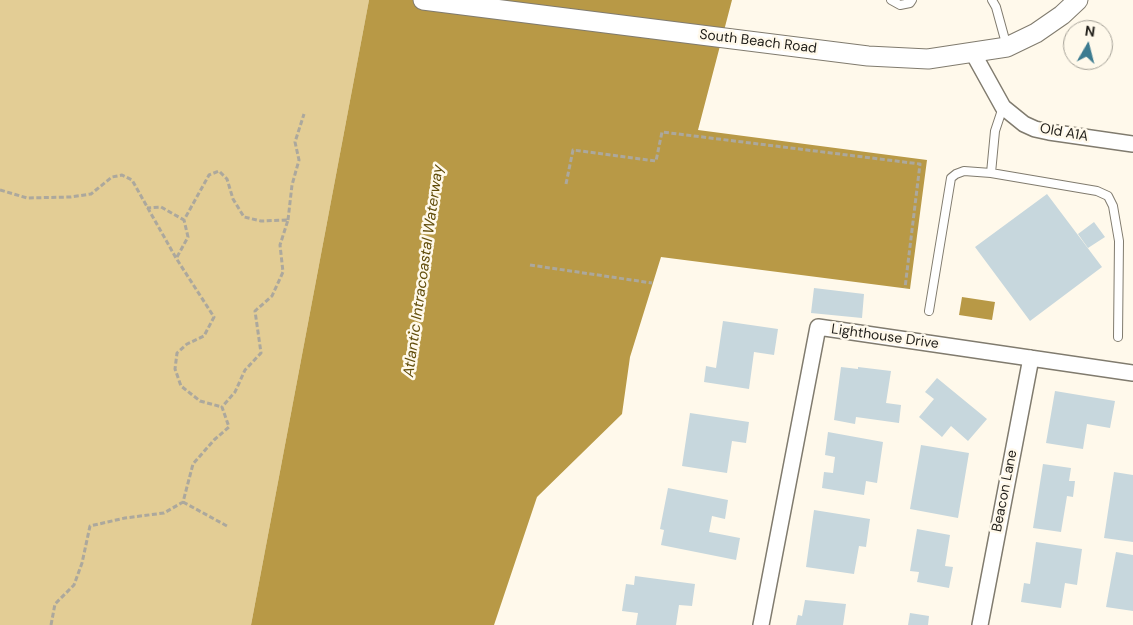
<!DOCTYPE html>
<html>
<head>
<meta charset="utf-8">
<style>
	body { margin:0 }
	#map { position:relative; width:1133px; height:625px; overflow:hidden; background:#fff9eb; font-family:"DM Sans",sans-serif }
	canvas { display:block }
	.north { position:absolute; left:1063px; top:20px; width:50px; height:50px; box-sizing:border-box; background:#fff9eb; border:1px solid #a5a197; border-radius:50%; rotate:8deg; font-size:14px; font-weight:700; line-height:20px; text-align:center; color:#1f1d18 }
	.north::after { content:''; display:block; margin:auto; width:18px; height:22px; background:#3c7b90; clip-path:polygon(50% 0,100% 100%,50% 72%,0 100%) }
</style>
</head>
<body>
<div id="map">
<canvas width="1133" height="625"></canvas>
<div class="north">N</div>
</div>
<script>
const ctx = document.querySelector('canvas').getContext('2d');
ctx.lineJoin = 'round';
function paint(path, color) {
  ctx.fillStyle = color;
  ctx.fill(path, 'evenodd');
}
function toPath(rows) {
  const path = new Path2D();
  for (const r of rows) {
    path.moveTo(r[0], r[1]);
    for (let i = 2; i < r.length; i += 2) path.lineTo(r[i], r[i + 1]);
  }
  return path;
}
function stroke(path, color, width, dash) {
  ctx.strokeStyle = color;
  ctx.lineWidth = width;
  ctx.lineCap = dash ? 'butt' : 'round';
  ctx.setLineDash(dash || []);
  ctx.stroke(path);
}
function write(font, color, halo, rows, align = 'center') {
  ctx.font = font + ' "DM Sans",sans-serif';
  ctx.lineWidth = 5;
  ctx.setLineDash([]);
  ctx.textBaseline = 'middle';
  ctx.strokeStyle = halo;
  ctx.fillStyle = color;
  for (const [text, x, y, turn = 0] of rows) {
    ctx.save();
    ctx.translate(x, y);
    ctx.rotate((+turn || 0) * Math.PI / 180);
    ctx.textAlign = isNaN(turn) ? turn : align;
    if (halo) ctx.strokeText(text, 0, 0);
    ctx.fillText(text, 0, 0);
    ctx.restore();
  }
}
paint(toPath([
	[0,0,369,0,251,625,0,625]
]), '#e3cd95');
paint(toPath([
	[369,0,732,0,698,130,927,160,910,289,661,257,630,357,622,414,537,497,494,625,251,625],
	[962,297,995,302,992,320,959,315]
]), '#b89946');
paint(toPath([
	[1047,194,1102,267,1030,321,975,247],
	[1094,222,1105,237,1088,248,1078,234],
	[814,288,864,294,862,318,811,313],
	[723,321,778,329,774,355,754,352,749,389,704,382,706,366,716,368],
	[841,367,858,369,858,367,891,371,886,403,901,405,899,423,856,417,855,424,834,420],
	[937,378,987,419,968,441,951,426,942,437,919,417,934,399,925,392],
	[1055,391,1115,401,1110,428,1087,424,1083,449,1046,443],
	[690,413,749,422,746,443,732,441,727,473,682,466],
	[828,432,883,442,877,483,866,481,864,495,822,488,824,472,833,473,835,457,825,455],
	[921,445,969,453,958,518,910,509],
	[1043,464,1071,468,1069,481,1075,481,1073,497,1067,496,1061,532,1033,528],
	[1114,472,1133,475,1133,542,1104,538],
	[668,488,728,500,725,519,712,516,709,532,740,538,736,560,661,545,664,530,660,529],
	[814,510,870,519,866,547,859,546,854,574,806,567],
	[917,529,950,535,945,566,953,567,949,588,917,582,919,572,910,571],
	[1036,542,1082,549,1077,585,1065,583,1061,608,1021,602,1024,583,1030,584],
	[1116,552,1133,555,1133,611,1106,607],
	[635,576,695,584,692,606,679,605,676,625,636,625,638,613,622,611,626,584,634,585],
	[805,600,846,604,843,625,796,625,798,615,802,616],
	[910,613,929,616,928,625,908,625]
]), '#c7d7dd');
const service = toPath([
	[891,0,900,5,910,3,912,0],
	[992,0,996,7,1007,47],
	[991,173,995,131,1003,107],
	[929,311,951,178,956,174,964,171,991,173,1097,191,1108,196,1113,206,1119,241,1118,337]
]);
const minor = toPath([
	[973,53,1003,107,1024,124,1035,129,1049,132,1133,144],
	[761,625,818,327,1133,373],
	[980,625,1031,358]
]);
const tertiary = toPath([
	[423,0,868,56,928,59,1007,47,1036,33,1062,15,1078,0]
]);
stroke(service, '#807b6e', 10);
stroke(minor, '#807b6e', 18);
stroke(tertiary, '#807b6e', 21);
stroke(toPath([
	[566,184,573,150,656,161,662,132,920,164,905,288],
	[0,190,27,198,71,197,91,194,112,177,122,175,132,180,176,258,214,317,204,336,187,344,177,353,175,369,181,386,200,401,222,407],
	[288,220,292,185,299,160,295,142,304,114],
	[177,257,188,237,184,220],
	[530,265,652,283],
	[183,502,227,526],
	[51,625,55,604,74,585,82,563,90,526,125,518,164,513,183,502,193,464,214,440,229,427,222,407,235,392,245,370,261,353,255,311,272,296,283,272,280,245,288,220,261,221,244,217,233,199,227,179,219,171,209,175,184,220,161,207,147,208]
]), '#aca89d', 3, [5, 2.5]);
stroke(service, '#fff', 8);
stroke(minor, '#fff', 15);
stroke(tertiary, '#fff', 19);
write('14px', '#1f1d18', '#fff9eb', [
	["South Beach Road",758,42,7],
	["Old A1A",1064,133,10],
	["Lighthouse Drive",885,337,8],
	["Beacon Lane",1005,491,-79]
]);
write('italic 15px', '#624d0b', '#fff9eb', [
	["Atlantic Intracoastal Waterway",424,271,-82]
]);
</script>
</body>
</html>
